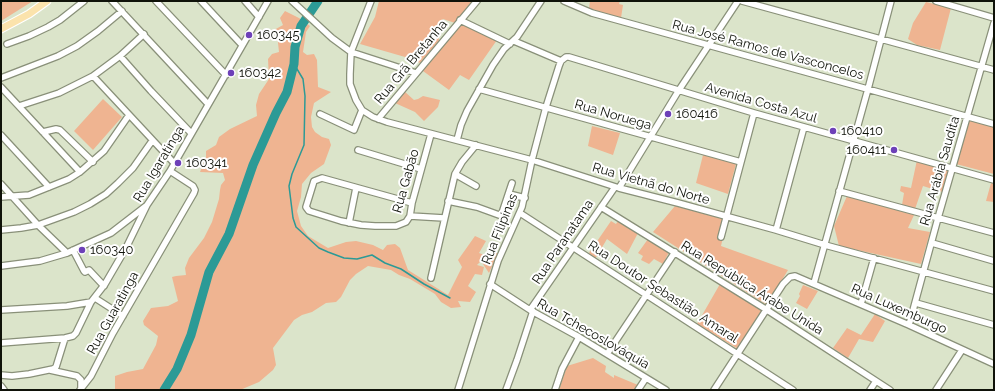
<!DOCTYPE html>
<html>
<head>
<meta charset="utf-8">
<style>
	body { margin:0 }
	#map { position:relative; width:995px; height:391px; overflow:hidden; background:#dbe4ca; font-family:Raleway,sans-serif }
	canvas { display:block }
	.frame { position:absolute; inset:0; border:2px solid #0f1209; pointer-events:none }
</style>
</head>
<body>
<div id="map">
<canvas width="995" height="391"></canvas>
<div class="frame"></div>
</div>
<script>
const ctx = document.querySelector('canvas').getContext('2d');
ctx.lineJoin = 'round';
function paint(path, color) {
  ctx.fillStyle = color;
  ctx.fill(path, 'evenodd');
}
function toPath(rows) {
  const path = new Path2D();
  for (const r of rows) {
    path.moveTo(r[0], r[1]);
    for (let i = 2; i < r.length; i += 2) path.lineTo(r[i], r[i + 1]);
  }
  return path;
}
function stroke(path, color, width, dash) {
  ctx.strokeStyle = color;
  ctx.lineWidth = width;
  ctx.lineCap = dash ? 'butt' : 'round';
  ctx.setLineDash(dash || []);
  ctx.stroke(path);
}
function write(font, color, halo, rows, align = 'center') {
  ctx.font = font + ' Raleway,sans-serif';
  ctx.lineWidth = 4;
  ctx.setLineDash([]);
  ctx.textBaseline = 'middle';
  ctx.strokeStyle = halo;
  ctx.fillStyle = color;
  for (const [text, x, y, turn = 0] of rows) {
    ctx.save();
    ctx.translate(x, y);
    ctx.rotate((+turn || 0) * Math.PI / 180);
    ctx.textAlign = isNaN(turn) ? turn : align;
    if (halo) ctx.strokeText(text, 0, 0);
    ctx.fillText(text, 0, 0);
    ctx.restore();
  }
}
paint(toPath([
	[1,1,33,1,1,21],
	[379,1,473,1,455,23,443,19,438,30,439,41,420,63,412,59,360,44,375,17],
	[590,1,620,1,619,4,623,5,621,18,589,9],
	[926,2,951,8,940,50,917,45,908,39,913,23],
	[285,11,299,18,310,26,306,32,303,52,307,55,314,54,317,60,318,87,331,92,314,103,311,117,312,127,315,132,322,137,329,139,331,145,324,164,311,173,302,184,301,197,297,211,301,226,308,236,328,248,346,242,356,241,373,245,383,250,387,245,395,244,400,248,408,270,448,295,462,267,458,260,475,236,486,241,479,253,490,257,493,253,498,253,489,273,481,261,477,265,484,267,482,275,475,274,468,286,476,292,470,302,458,301,461,307,451,308,441,302,435,294,410,279,399,275,391,270,368,266,356,274,350,280,341,297,336,302,326,303,312,312,302,315,294,320,273,348,276,365,273,370,259,382,240,390,115,390,115,376,127,372,143,369,156,345,158,336,144,325,143,321,151,308,168,306,178,301,172,277,176,276,186,275,185,268,189,258,204,238,212,222,219,199,220,190,221,185,225,180,223,173,200,172,206,157,206,151,216,145,219,137,230,129,257,116,256,105,259,94,269,79,268,59,272,54,279,52,277,34,274,30,283,25,280,18],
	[461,24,497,40,469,80,460,75,449,90,423,71],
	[404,91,414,100,418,99,423,96,440,100,438,107,424,121,415,112,395,103],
	[103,99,122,117,93,150,74,131],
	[970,119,994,126,994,174,956,164],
	[592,126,620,133,613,155,588,146],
	[703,155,736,164,728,194,696,183],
	[917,160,950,170,942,192,923,186,915,209,902,205,904,193,900,191,901,186,911,188],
	[991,183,994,184,994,202,986,201],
	[847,196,914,215,908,228,930,232,921,264,839,246,834,226],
	[675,206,727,220,721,246,788,270,767,305,653,232],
	[611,221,616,224,618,221,638,233,627,254,607,239,595,259,589,253],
	[648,239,669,252,663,264,654,259,649,264,641,260,643,256,638,253],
	[720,284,762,310,738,349,697,324],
	[803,285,818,291,807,309,796,303,800,296,799,294],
	[875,314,885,321,873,342,859,339,848,358,833,348,847,328,861,335],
	[593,358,606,366,605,372,614,378,614,375,638,385,634,390,559,390,567,366]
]), '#efb491');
stroke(toPath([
	[294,64,303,79,305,96,304,145,292,174,289,186,293,218,296,227,319,248,328,252,344,258,357,259,372,255,385,263,401,269,424,284,450,298]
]), '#2c9a96', 1.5);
stroke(toPath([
	[164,390,177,369,191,335,209,272,229,234,253,165,276,113,287,92,294,64,295,47,301,26,318,1]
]), '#2c9a96', 9);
const minor = toPath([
	[112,1,208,104],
	[156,1,226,75],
	[201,1,242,45],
	[245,1,259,17],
	[292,1,332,38,351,52,416,73],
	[371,1,351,52,350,74,350,84,356,100,362,110,373,117,387,122,532,160,619,188,678,203,776,230,825,245,994,291],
	[564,1,592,13,994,124],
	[742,1,994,70],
	[936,1,994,18],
	[460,20,510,44],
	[514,41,561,61],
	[7,44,29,36,48,27,60,20,84,1],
	[120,56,151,91,191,133],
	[93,76,174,163],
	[1,78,58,56,77,46,98,31,122,11],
	[1,87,80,172],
	[479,89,741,162],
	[19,106,59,93,93,76,120,56,144,34],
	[320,114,354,130,362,110],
	[378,119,477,1],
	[43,132,56,129,60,130,93,162],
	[1,135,49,187],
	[457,140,461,125,467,111,493,65,504,49,517,37,541,1],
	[358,150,421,169],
	[455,174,476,186],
	[1,184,38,225,67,253],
	[619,188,679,90,738,1],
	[839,191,994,233],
	[509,194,525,198],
	[1,197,29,195,69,179,80,172,104,151,129,115],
	[448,201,477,207,499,215,502,213,512,183],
	[412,203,322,178,314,181,306,207,309,211,341,221,361,225,375,226,396,226,406,222,410,216,412,203,431,134],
	[601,207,767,310,890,390],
	[520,213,793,390],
	[410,216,444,218],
	[349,223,356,188],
	[1,230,21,228,38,225,74,212,90,204,106,194,118,183,133,168,152,141],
	[776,230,804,127],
	[721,237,754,113],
	[932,243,994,261],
	[73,250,84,271,85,272,89,270,104,286],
	[1,266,40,261,67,253,111,233,146,206],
	[431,278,455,174,462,162,476,145],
	[814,283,868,89,891,1],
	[490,284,530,310,579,337,666,390],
	[95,298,123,316],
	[916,303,994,325],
	[861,304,874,258],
	[1,310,67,306,91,302],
	[530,310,615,187],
	[909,325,938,218,994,23],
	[1,343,65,338,73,336,76,333,91,302,105,284,126,248,147,205,170,171,268,1],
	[607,354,675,252],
	[50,370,77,376,81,380,81,388],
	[1,375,12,376,29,374,53,369,56,367,65,338],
	[1,386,4,390],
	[80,390,91,376,113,333,194,193,195,190,193,186,170,171],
	[458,390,498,261,522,207,532,160,546,107,559,66,561,61,566,57,569,57,754,113,994,180],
	[506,390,517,360,533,311],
	[555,390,562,369,579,337],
	[638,390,646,378],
	[714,390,783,284,790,277,795,276,909,325,994,364],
	[870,390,876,381],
	[936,390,962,350]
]);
const major = toPath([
	[1,29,29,14,47,1]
]);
stroke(minor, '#899079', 8);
stroke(major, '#fff', 9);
stroke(minor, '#fff', 5.5);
stroke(major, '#fbe3ac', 7);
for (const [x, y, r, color] of [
	[249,35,4,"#6d40b8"],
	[231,73,4,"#6d40b8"],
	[668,114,4,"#6d40b8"],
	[833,131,4,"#6d40b8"],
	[894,150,4,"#6d40b8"],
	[178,163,4,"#6d40b8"],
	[82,250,4,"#6d40b8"]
]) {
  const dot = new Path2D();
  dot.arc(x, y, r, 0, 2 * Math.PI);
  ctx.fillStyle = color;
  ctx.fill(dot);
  stroke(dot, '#fff', 1.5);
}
write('13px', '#0f1209', '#fff', [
	["160345",257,35],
	["160342",239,73],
	["160416",676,114],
	["160410",841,131],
	["160411",886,150,"right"],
	["160341",186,163],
	["160340",90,250]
], 'left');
write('13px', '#0f1209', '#fff', [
	["Rua José Ramos de Vasconcelos",768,50,15],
	["Rua Grã Bretanha",411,62,-50],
	["Avenida Costa Azul",761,103,16],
	["Rua Noruega",613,115,16],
	["Rua Igaratinga",159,164,-59],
	["Rua Arábia Saudita",940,171,-74],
	["Rua Gabão",406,181,-74],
	["Rua Vietnã do Norte",651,184,16],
	["Rua Filipinas",500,229,-68],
	["Rua Paranatama",563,242,-56],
	["Rua República Árabe Unida",752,288,32],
	["Rua Doutor Sebastião Amaral",663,292,33],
	["Rua Luxemburgo",899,309,24],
	["Rua Guaratinga",113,313,-61],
	["Rua Tchecoslováquia",593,334,30]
]);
</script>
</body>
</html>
